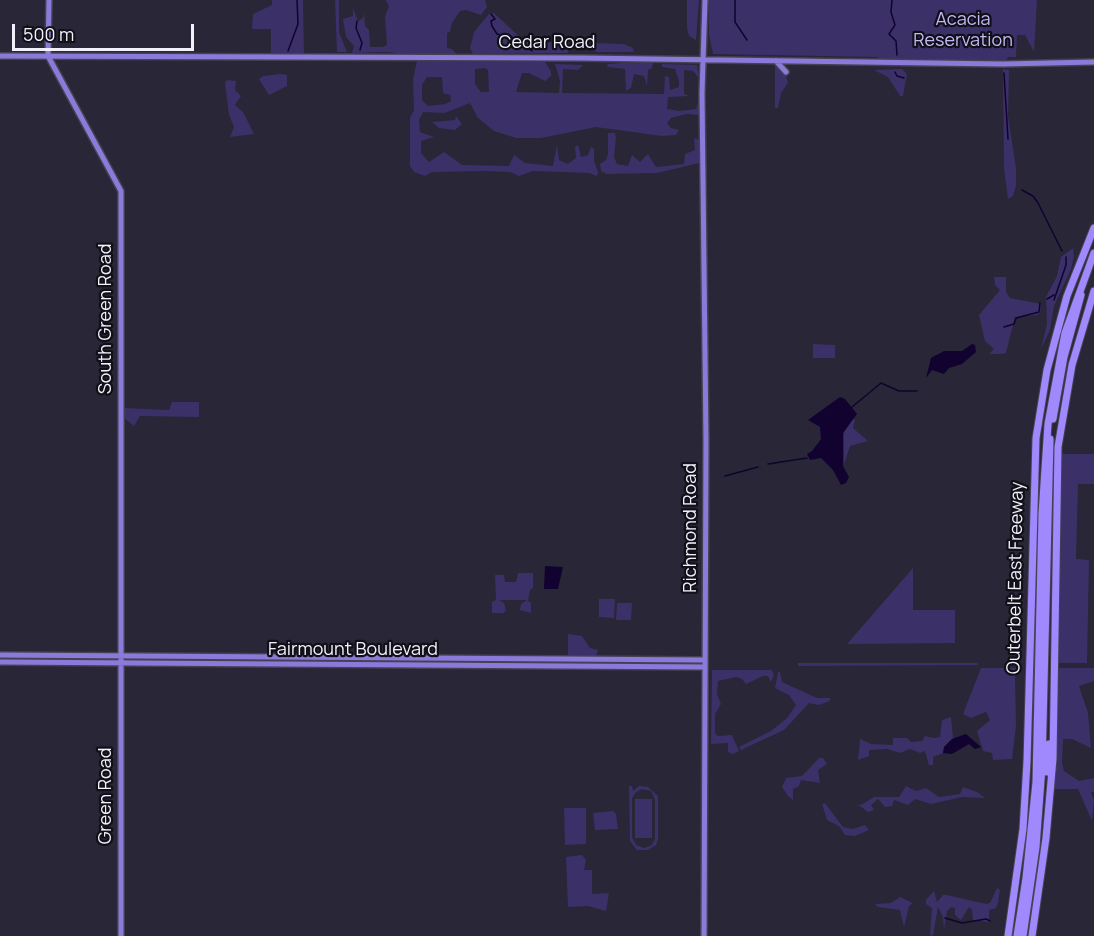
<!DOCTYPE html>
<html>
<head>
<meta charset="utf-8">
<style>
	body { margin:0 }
	#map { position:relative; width:1094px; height:936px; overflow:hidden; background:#282637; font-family:Manrope,sans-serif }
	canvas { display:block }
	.scale { position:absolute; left:12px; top:24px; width:182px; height:27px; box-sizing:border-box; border:3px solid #f1f0fb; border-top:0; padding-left:8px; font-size:18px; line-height:21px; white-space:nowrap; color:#f1f0fb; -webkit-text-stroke:4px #111018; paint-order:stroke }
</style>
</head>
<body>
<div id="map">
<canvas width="1094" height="936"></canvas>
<div class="scale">500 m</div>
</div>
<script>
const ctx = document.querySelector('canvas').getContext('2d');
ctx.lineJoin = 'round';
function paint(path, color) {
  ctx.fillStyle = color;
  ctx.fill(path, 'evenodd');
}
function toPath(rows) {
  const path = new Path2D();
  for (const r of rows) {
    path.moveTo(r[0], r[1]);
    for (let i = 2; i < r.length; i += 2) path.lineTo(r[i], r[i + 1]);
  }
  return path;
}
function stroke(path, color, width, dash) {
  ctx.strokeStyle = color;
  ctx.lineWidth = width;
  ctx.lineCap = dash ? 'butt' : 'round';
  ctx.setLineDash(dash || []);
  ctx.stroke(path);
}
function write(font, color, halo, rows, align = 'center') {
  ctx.font = font + ' Manrope,sans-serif';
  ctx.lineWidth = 4.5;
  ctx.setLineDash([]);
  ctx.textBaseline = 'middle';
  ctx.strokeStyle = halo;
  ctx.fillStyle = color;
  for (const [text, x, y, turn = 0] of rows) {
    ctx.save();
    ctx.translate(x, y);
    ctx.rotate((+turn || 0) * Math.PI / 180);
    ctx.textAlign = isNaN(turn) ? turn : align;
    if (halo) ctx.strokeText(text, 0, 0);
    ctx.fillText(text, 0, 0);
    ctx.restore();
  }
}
paint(toPath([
	[272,0,303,0,304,56,271,57,271,29,252,29,253,14,272,5],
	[335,0,339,0,339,32,347,52,337,52],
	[386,0,485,0,487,7,481,15,466,10,460,11,452,23,450,32,447,33,447,48,452,49,459,57,396,57,395,53,387,52,352,53,354,46,346,37,343,19,353,16,353,8,358,21,363,18,364,13,365,26,369,30,370,47,382,47,387,45,385,17,389,6],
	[687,0,699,0,696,40,689,36,687,28],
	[705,0,1037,0,1034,52,1025,35,1017,35,1016,57,1008,57,1005,62,879,61,878,57,713,54,709,35,709,4,705,4],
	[494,13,525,42,569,43,568,53,473,54,470,48,474,32,489,14],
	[592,43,624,44,633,48,634,52,598,52,592,50],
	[417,61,545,62,551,71,551,76,545,81,529,73,522,73,516,92,559,93,560,81,555,64,583,65,578,70,563,69,562,93,664,94,665,76,669,77,670,90,679,87,679,81,675,69,662,67,662,64,697,65,699,78,693,71,684,70,684,94,689,96,668,97,667,109,679,111,696,109,699,100,699,115,686,114,671,118,667,123,671,128,679,130,676,135,662,136,596,127,541,138,516,138,494,131,478,118,470,103,445,113,423,112,419,120,420,132,434,137,421,141,421,153,429,162,444,152,462,165,509,166,514,155,525,163,553,166,557,145,559,160,568,164,576,158,575,147,578,145,581,157,588,155,591,147,594,149,594,161,598,172,597,176,589,173,533,171,519,176,510,172,485,171,432,172,425,176,414,172,410,166,410,118,414,110,413,79],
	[485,68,488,70,489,92,481,92,475,84,475,69],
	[427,77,442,77,443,93,450,95,451,101,445,104,428,106,422,100,422,85],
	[622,63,653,63,652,68,648,70,647,86,644,76,634,74,631,88,626,91,625,69,607,67,608,64],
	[775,66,785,71,788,83,781,93,778,108,775,108],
	[902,69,907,74,903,96,900,96,888,77,874,70],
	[1003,69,1009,70,1008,116,1016,168,1016,186,1013,196,1008,199,1004,169],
	[281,74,287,75,287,86,269,95,259,79,263,76],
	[227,80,236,81,235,90,241,96,235,105,243,112,254,134,230,137,234,127,229,115,225,83],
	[456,116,462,124,455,130,439,128,432,122,455,120],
	[608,133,615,133,616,138,614,157,617,164,628,166,632,155,640,162,648,154,656,167,684,164,685,154,695,150,694,138,699,140,699,163,657,173,606,174,601,171,600,164,606,160,608,154],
	[1073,248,1074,257,1071,269,1054,306,1050,330,1041,349,1047,324,1046,297,1057,276,1061,257],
	[994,277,1006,277,1006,292,1010,298,1041,304,1040,313,1037,315,1015,317,1006,353,1002,354,989,354,994,349,985,341,979,315,1000,290,995,285],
	[813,344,835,345,835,358,813,358],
	[172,402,199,402,199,417,140,416,134,426,123,417,125,408,169,410],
	[852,418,855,420,853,428,868,441,850,446,844,464,844,433],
	[1058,454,1094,454,1094,484,1078,484,1076,559,1089,560,1087,663,1057,663],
	[913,568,913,610,955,610,955,643,847,644],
	[518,573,533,573,533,588,530,590,528,601,531,603,531,613,520,610,521,604,527,600,499,600,504,603,506,610,504,613,492,613,492,602,496,600,495,575,504,575,505,582,516,582],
	[599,599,615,599,614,618,599,617],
	[617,603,632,603,631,620,616,620],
	[568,634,582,636,590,648,598,650,596,656,568,656],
	[422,660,558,662,559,663,420,663],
	[798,663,977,663,978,665,798,666],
	[981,668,1019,668,1015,677,1016,726,1012,759,993,760,992,753,983,751,977,731,990,720,986,712,971,718,963,714],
	[1054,668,1094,668,1094,681,1079,686,1088,713,1091,748,1072,739,1063,739,1062,763,1064,771,1079,781,1094,778,1094,791,1091,793,1094,800,1092,821,1078,789,1051,789],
	[712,670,772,670,774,675,771,682,768,676,763,676,746,684,742,679,736,677,718,681,717,694,721,704,715,714,715,733,718,736,732,735,739,751,733,754,728,752,728,743,711,744],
	[778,672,780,672,782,682,817,698,830,698,830,701,819,705,809,703,784,730,741,750,739,747,771,731,787,718,796,705,789,695,775,688],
	[951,717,953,738,944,747,943,753,933,757,933,765,929,765,925,751,920,753,910,749,900,753,887,749,869,750,869,756,858,760,860,739,871,744,893,745,893,738,907,738,911,742,922,741,925,736,934,738,940,737,942,720],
	[819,758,823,758,827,764,818,770,820,783,801,780,799,786,793,789,793,800,788,796,782,787,786,778,802,776],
	[629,786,632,786,633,791,639,786,648,787,658,796,658,839,656,845,648,850,637,850,630,841],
	[642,789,651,791,655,800,655,839,652,845,644,848,636,845,632,837,632,798,636,792],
	[906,786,916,791,926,788,939,797,960,794,963,787,977,792,985,798,962,797,931,804,915,799,908,805,894,800,892,806,885,807,878,799,871,805,874,810,868,812,857,804,861,805,874,797,899,797],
	[635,799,652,799,652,838,635,838],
	[825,803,843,827,853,829,865,825,869,830,855,836,845,835,839,826,827,820,822,804],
	[564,808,586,808,586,844,565,845],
	[613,811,616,814,618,829,595,830,593,813],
	[582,855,586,860,584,870,592,870,592,894,609,893,606,911,588,906,568,907,566,857],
	[997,888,1000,890,998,903,996,908,989,910,989,922,973,920,972,910,969,907,961,920,955,915,955,908,951,907,947,911,944,930,943,917,938,907,933,936,930,935,932,908,926,904,926,900,934,891,937,902,943,895,947,895,986,904,990,903],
	[900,897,913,903,909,906,904,927,900,910,878,907,875,904,891,903]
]), '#3c3068');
paint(toPath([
	[972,344,975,345,976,352,962,364,949,368,944,374,932,370,926,378,931,358,944,351,962,351],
	[840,397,845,399,857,414,843,433,843,466,849,477,846,483,841,485,833,470,821,458,810,460,807,454,812,451,821,439,820,427,808,420],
	[545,566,563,567,558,589,544,589],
	[966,734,981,747,975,749,969,744,952,754,943,753,944,747,952,739]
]), '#110230');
stroke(toPath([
	[735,0,735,22,747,40],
	[892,0,891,12,895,25,889,34,896,41,897,55],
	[491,14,495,19,491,21,492,26,497,34,514,38,532,51],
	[357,21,356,28,362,43,360,50],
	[288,51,298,24,297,0],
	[895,72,897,76,904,78],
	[1004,73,1008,139],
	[1022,190,1033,196,1038,203,1062,251],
	[1047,299,1054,295],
	[1054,300,1066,265,1066,257],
	[1004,327,1014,324,1016,318,1039,312,1040,303],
	[852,407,881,383,899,391,917,391],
	[768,464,807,458],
	[725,476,758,467],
	[945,918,962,923,986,919,990,921]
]), '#110230', 1.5);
const major = toPath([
	[49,0,48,56,121,191,121,936],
	[0,56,581,58,1003,64,1094,62],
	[776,61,786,72],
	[0,655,705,660],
	[0,662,705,667],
	[704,936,706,441,702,93,705,0]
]);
const highway = toPath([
	[1053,419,1064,357,1081,295],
	[1047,772,1049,744],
	[1008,936,1023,829,1027,762,1036,438,1047,370,1058,329,1067,296,1094,228],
	[1017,936,1026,878,1036,782,1042,514,1048,424,1065,333,1094,253],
	[1023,936,1036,847,1042,767,1050,439],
	[1032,936,1046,838,1053,759,1058,447,1072,365,1094,291]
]);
stroke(major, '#444252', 8);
stroke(highway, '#444252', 9);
stroke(major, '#8c7ada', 5);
stroke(highway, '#a088fd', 7);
write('18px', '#c1b9f3', '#111018', [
	["Acacia",963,20],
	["Reservation",963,41]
]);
write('18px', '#f1f0fb', '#111018', [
	["Cedar Road",547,43],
	["South Green Road",106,319,-90],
	["Richmond Road",691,528,-90],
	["Outerbelt East Freeway",1016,578,-89],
	["Fairmount Boulevard",353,650],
	["Green Road",106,796,-90]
]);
</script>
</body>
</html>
